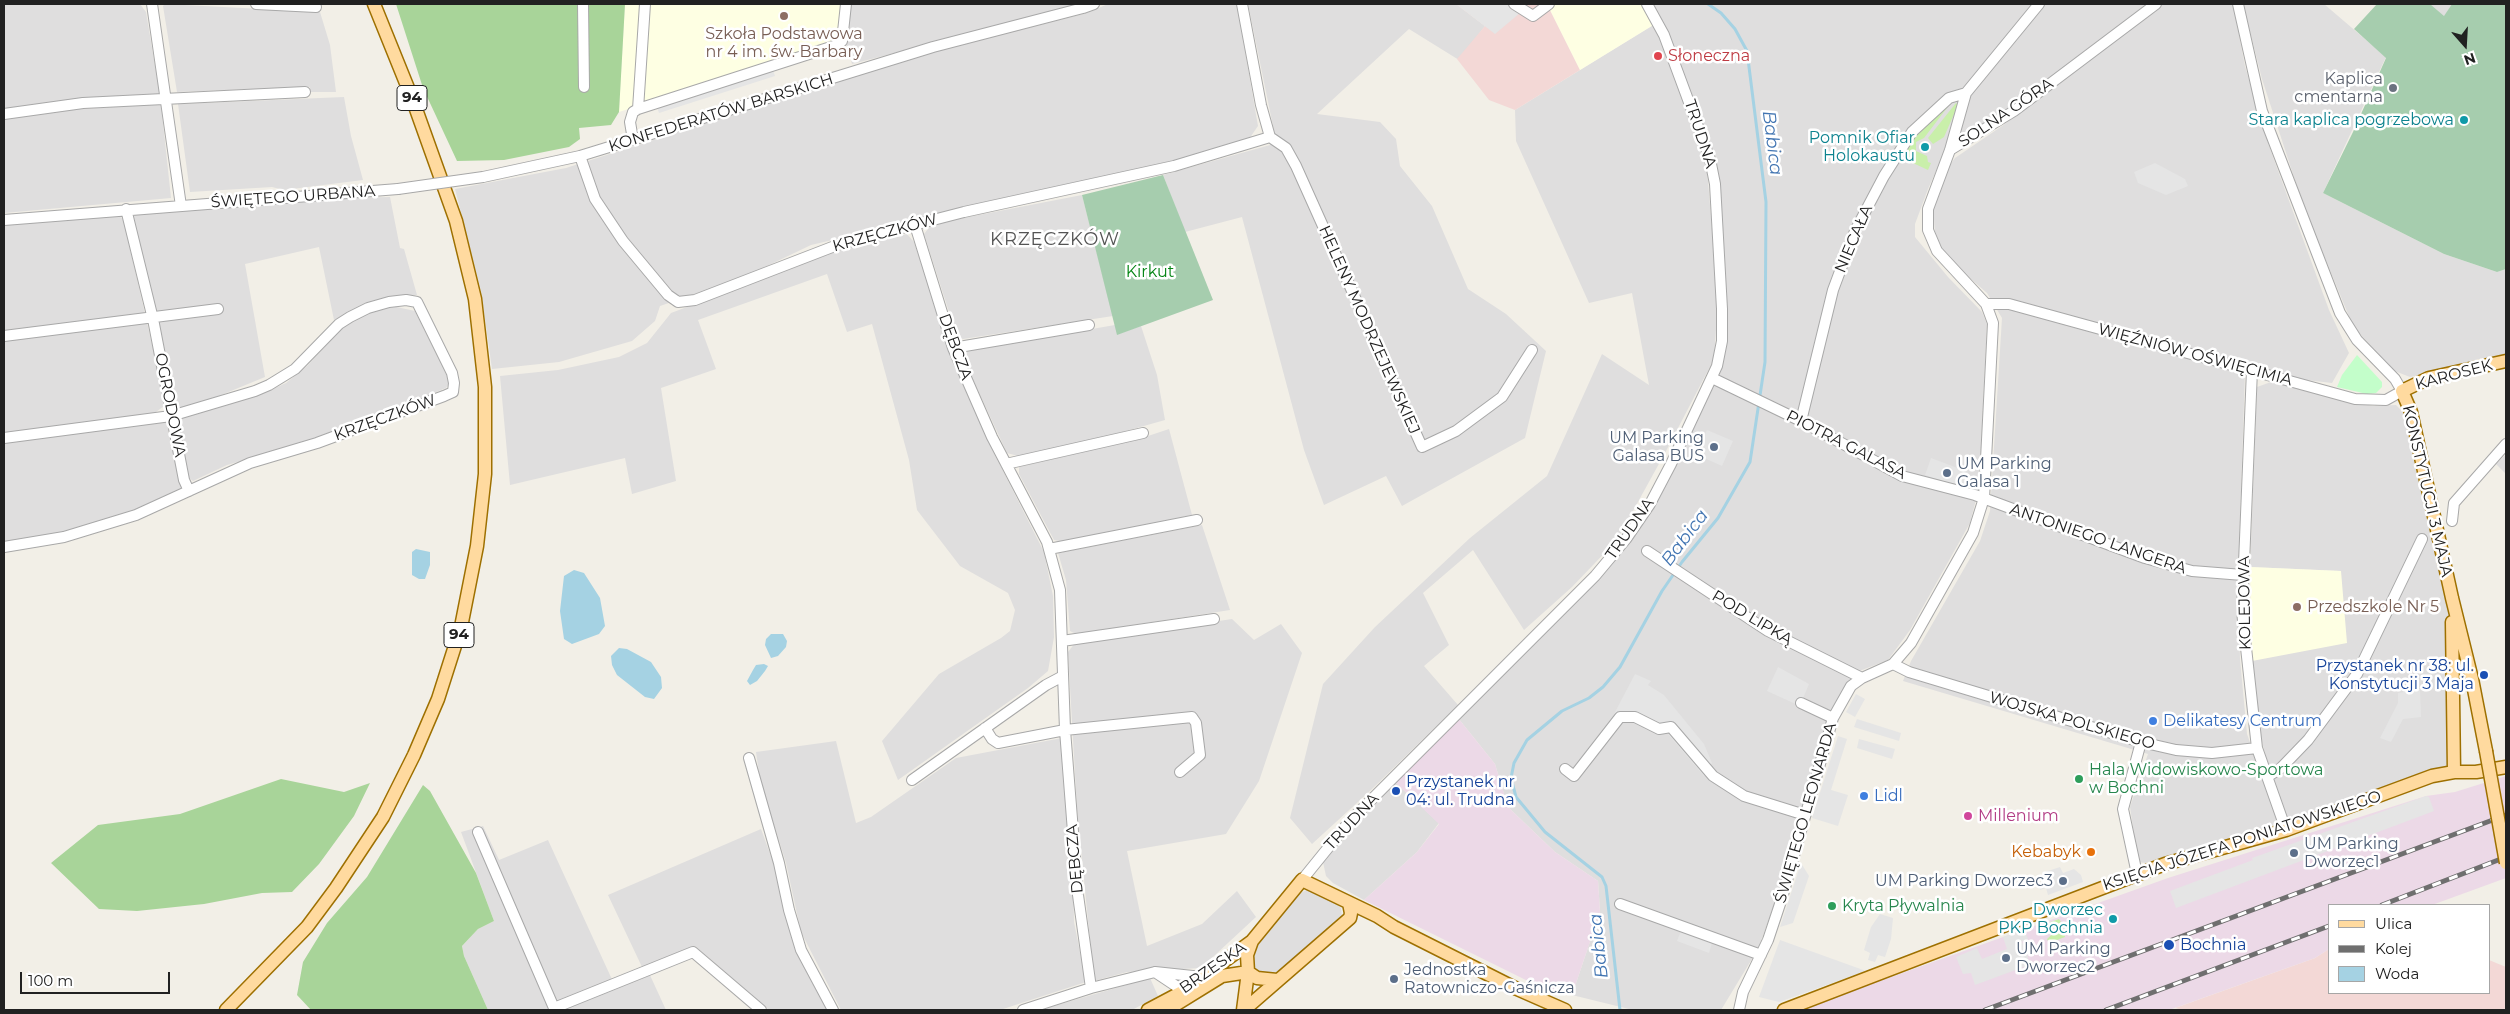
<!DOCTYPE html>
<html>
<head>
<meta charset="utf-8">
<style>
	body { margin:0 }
	#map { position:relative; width:2510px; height:1014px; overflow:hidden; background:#f2efe7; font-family:Montserrat,sans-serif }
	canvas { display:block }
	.frame { position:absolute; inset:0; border:5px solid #212121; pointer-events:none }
	.legend { position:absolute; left:2328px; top:904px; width:162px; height:90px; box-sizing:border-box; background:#fff; border:1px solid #a6a6a6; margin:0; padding:6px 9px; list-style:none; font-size:15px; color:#212121 }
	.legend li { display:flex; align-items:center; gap:10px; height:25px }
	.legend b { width:25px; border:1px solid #a6a6a6 }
	.north { position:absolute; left:2440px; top:20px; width:50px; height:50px; -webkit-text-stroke:4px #fff; paint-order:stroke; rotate:161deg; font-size:14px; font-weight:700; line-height:20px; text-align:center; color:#212121 }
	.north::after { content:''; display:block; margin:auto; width:18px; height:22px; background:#212121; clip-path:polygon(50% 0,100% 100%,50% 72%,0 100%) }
	.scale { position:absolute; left:20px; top:972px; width:150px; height:22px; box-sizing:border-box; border:2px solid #212121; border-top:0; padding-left:6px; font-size:15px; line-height:18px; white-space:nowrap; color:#212121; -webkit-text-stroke:4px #fff; paint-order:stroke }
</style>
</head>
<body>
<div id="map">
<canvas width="2510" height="1014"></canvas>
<div class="frame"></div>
<ul class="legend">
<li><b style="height:6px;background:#ffda9f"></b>Ulica</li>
<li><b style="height:6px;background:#6f6f6f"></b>Kolej</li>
<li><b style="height:14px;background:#a5d2e3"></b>Woda</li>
</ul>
<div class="north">N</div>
<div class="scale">100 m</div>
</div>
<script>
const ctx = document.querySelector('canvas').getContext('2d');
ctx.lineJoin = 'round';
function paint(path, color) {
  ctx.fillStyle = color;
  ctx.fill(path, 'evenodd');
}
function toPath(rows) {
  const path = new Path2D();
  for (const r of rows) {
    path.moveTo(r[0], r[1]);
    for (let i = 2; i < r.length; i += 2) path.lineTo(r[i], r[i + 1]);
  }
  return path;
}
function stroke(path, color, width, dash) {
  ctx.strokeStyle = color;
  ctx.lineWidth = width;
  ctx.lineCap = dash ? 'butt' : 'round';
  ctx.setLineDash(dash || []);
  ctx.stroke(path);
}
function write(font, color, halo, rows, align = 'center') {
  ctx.font = font + ' Montserrat,sans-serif';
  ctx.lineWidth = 5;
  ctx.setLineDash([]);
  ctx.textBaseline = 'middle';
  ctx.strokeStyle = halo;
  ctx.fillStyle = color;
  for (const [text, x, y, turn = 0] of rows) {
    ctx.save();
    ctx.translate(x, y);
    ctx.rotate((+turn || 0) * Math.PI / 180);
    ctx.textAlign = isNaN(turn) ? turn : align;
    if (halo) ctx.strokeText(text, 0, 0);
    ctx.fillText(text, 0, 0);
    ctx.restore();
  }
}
paint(toPath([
	[4,4,140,4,146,12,160,95,4,112],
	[165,4,320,12,330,45,336,92,310,92,310,87,177,92,163,6],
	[850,4,1084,4,852,64,845,40],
	[1108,4,1237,4,1258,126,1249,139,1197,155,811,245,742,278,660,306,655,321,632,341,559,362,492,369,481,291,455,189,566,168,912,57,1087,13],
	[1248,4,1456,4,1485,26,1459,60,1409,29,1317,114,1380,122,1396,139,1400,166,1432,206,1468,289,1506,314,1546,351,1525,438,1402,506,1386,476,1324,505,1304,450,1242,217,1185,232,1163,175,1270,145,1274,131],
	[1654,4,2149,4,2012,108,1944,153,1928,189,1915,224,1915,237,1948,277,1982,312,1987,324,1979,488,1970,523,1910,630,1888,660,1862,670,1846,684,1832,710,1821,739,1782,883,1758,949,1721,1010,1633,1010,1572,995,1600,912,1598,881,1555,852,1508,807,1495,764,1458,718,1634,532,1725,344,1721,194,1716,157],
	[2162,4,2233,4,2245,66,2269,146,2329,310,2349,353,2332,383,2245,373,2238,581,2240,659,2247,734,2279,824,2146,863,2138,862,2130,807,2148,754,1903,681,1911,661,1980,541,1990,511,2002,318,1987,293,1948,259,1935,235,1933,204,1942,175,1955,158,2002,126],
	[2243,4,2324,4,2386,57,2323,193,2444,254,2497,272,2506,269,2506,358,2410,377,2392,370,2353,326,2303,205,2262,79],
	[2430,4,2452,4,2444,17],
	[1655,24,1701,147,1707,169,1718,301,1714,359,1666,451,1617,540,1572,587,1524,630,1473,550,1423,593,1449,645,1424,666,1458,705,1371,790,1312,844,1290,818,1323,684,1375,627,1470,538,1547,476,1602,354,1649,385,1632,293,1589,303,1516,141,1515,110],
	[344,97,351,136,363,180,284,190,272,187,190,192,178,104],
	[161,104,171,198,4,213,4,118,45,111],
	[1082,195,1113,316,963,339,957,337,924,234,932,224],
	[390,197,400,248,404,249,417,295,386,297,334,320,319,247,245,264,265,377,209,400,175,410,133,216,140,213,337,198],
	[114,214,122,218,124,222,165,401,164,406,152,415,4,434,4,225],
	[907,234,914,242,956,366,995,455,1044,552,1053,596,1054,637,1048,671,1028,688,898,780,882,741,939,674,1001,638,1010,631,1015,610,1008,593,960,566,917,510,909,460,872,324,847,332,827,274,698,320,716,369,661,388,676,481,632,494,625,458,510,485,500,376,558,370,619,357,647,343,671,313,852,245],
	[392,306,415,311,450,382,446,388,328,436,227,465,193,481,189,478,175,422,177,418,262,394,286,383,307,366,348,321,369,312],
	[1115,325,1118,334,1141,326,1157,375,1165,420,1105,437,1018,456,1007,453,961,354,976,349],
	[2271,382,2373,406,2396,405,2407,416,2425,504,2449,601,2448,768,2293,823,2288,821,2273,785,2257,722,2252,661,2341,571,2250,567,2257,387],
	[163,421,167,422,169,436,185,488,138,510,72,532,4,542,4,442],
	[1169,429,1192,515,1064,542,1054,540,1019,474,1019,467,1142,438],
	[2506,454,2506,474,2496,464],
	[1202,525,1230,610,1076,634,1070,631,1066,580,1058,553],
	[1232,619,1254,640,1281,624,1302,653,1259,781,1226,834,1127,851,1147,946,1202,924,1237,891,1256,917,1201,968,1127,972,1094,981,1077,809,1068,652,1075,643],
	[1062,738,1073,869,1074,922,1086,982,1000,1010,841,1010,801,932,786,863,760,780,756,752,836,741,856,823,871,817,956,758],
	[1395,782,1439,823,1417,852,1364,900,1333,883,1326,876,1323,862],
	[483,826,499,860,548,840,615,986,649,973,666,1010,488,1010,464,956,462,946,478,929,494,921,461,832],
	[761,829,776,870,791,933,831,1010,769,1010,695,946,642,967,608,895],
	[1308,889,1336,903,1341,908,1342,917,1287,967,1272,974,1261,973,1255,968,1253,959,1258,942,1301,893],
	[1150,978,1158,996,1132,1010,1040,1010]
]), '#dfdede');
paint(toPath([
	[1456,4,1547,4,1580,70,1515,110,1489,100,1457,59,1485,26],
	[2329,949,2329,993,2489,993,2489,960,2506,967,2506,1010,2183,1010,2175,1008,2315,958]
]), '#f3d8d6');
paint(toPath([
	[1458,718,1495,764,1508,807,1555,852,1598,881,1600,912,1572,995,1544,989,1364,900,1417,852,1439,824,1395,782],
	[2506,776,2506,878,2432,905,2329,905,2329,949,2315,958,2169,1010,1799,1010,2168,878,2426,796,2455,792]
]), '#ecd9e7');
paint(toPath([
	[625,4,850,4,845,40,619,112],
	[1547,4,1642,4,1655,24,1580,70],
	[2250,567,2341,571,2347,643,2252,661]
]), '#feffe3');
paint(toPath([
	[1953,100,1924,138,1916,142,1916,151,1927,156,1928,162,1931,163,1928,170,1900,157,1914,136],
	[1956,103,1958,105,1944,137,1933,144,1928,138],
	[2059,919,2061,922,2047,934,2041,933,2040,927,2042,925],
	[2060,927,2063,927,2065,937,2049,943,2047,939]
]), '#c9efaa');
paint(toPath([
	[396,4,625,4,619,112,611,125,579,128,580,139,569,147,504,160,457,161,423,88],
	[281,779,344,792,370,783,354,816,319,864,292,892,262,893,204,904,137,911,99,909,51,863,98,825,180,814],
	[423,785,430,791,476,873,494,921,478,929,462,946,464,956,488,1010,311,1010,297,995,303,962,327,923,367,877]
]), '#a8d499');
paint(toPath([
	[2377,4,2430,4,2444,16,2452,4,2506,4,2506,269,2497,272,2444,254,2323,193,2353,132,2386,58,2354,29],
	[1163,175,1213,300,1117,335,1082,195]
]), '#a6cdae');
paint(toPath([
	[2357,355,2382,382,2382,387,2376,393,2367,394,2337,387,2342,375]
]), '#c3feca');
paint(toPath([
	[1456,4,1520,4,1526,8,1495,34],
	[773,70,775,76,659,113,657,107],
	[2155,163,2185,179,2188,186,2166,195,2138,183,2134,172],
	[1707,430,1733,441,1722,466,1695,454],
	[1931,458,1968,472,1963,488,1925,475],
	[1778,667,1809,684,1800,706,1767,691],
	[1635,674,1651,681,1648,685,1664,695,1704,744,1712,763,1704,776,1661,726,1635,714,1614,714],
	[2420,689,2421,717,2403,719,2391,742,2380,738,2398,703,2398,693],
	[1856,694,1865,699,1855,717,1846,712],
	[1857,719,1901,733,1899,741,1854,727],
	[1838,736,1847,739,1831,790,1848,795,1838,826,1812,818],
	[1859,739,1895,749,1892,759,1857,748],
	[2426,796,2429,797,2434,811,2176,908,2170,891,2253,860,2252,858],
	[1801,863,1809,876,1793,923,1780,927],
	[2060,867,2063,873,2074,869,2081,875,2083,882,2048,895,2046,888,2040,890,2038,883,2044,880,2042,873],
	[1880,914,1893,918,1891,939,1885,957,1878,955,1875,962,1868,960,1870,953,1864,950,1871,927],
	[1682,928,1713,939,1709,953,1677,941],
	[2024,929,2028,939,2021,942,2026,945,2029,965,1975,985,1971,973,1963,974,1956,957,1977,948,1982,959,2007,949,2003,937],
	[1780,940,1866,971,1779,1002,1759,997]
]), '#e5e5e5');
paint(toPath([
	[416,549,430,552,430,565,425,579,419,579,412,575,412,552],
	[574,570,584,573,600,598,605,626,599,634,572,644,564,639,560,611,564,576],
	[771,634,783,634,787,641,786,647,778,656,771,658,765,645,766,639],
	[619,648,627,649,651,662,661,677,662,688,654,699,645,697,617,675,612,665,611,656],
	[764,664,768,666,765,671,757,681,750,685,747,681,753,670,756,665]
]), '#a5d2e3');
stroke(toPath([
	[1620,1010,1606,886,1602,877,1545,832,1516,797,1511,778,1514,763,1527,740,1562,711,1589,698,1603,687,1620,667,1662,591,1682,562,1718,518,1750,462,1765,362,1766,202,1747,51,1735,29,1721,13,1708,4]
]), '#a5d2e3', 3);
const minor = toPath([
	[152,4,181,206],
	[256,4,316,7],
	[583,4,584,87],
	[1242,4,1261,105,1270,137],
	[1514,4,1533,16,1549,4],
	[638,109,645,4],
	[4,114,83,103,305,92],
	[1270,137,1286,148,1296,166,1422,447,1456,431,1502,397,1532,350],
	[633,140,630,122,633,112,638,109,837,45,842,41,846,4],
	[1950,150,2014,111,2156,4],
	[580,156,595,199,623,241,668,295,678,302,695,300,840,244,964,212,1174,166,1270,137],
	[483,177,580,156,933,47,1083,8,1094,4],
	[126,209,153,319,184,480,189,491],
	[4,220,398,189],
	[915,225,953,348,992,437,1047,542,1060,590,1065,730,1078,895,1091,988],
	[1986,304,2009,304,2355,399,2386,400,2402,391,2395,379,2357,340,2340,313,2262,111,2238,4],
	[4,336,218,309],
	[953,348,1089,325],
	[2252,370,2242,611,2257,748,2286,830],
	[1712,378,1801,421,1902,476,1975,495,2145,558,2192,571,2243,575],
	[1801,421,1833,290,1855,231,1884,176,1912,132,1949,98,1966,93],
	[4,438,171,416,255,391,269,385,295,369,339,324,350,317,368,308,389,302,406,300,417,302,452,373,454,383,453,392,444,396,317,443,250,463,136,515,64,537,4,547],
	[1006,464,1143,433],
	[2452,521,2454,503,2506,444],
	[1049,549,1197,520],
	[1647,551,1768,631,1862,678],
	[1062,641,1214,619],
	[1893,664,1909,672,2141,742,2176,750,2212,753,2257,748],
	[1801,703,1833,718],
	[985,728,992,739,998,743,1065,730,1192,717,1196,723,1200,755,1180,772],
	[749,758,779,863,789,910,801,950,833,1010],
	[1565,769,1574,776,1620,717,1635,717,1659,729,1671,727,1713,776,1744,796,1805,815],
	[2267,777,2281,768,2308,740,2357,674,2422,539],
	[912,780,1046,685,1063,676],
	[478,832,554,1008,693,952,761,1010],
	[2137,874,2123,809,2141,742],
	[1302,880,1349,822,1595,576,1626,539,1650,504,1671,464,1717,366,1722,341,1722,309,1715,184,1710,159,1664,35,1647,4],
	[1620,904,1761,955],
	[1155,972,1188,994],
	[1023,1010,1091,988,1155,972,1202,977],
	[1739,1010,1743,992,1768,940,1782,898,1833,718,1851,686,1862,678,1893,664,1911,643,1973,533,1984,498,1993,323,1986,304,1937,251,1928,230,1928,209,1950,150,1966,93,2039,4]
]);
const major = toPath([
	[2452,622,2454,772],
	[2486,751,2472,679,2452,598,2411,412,2402,391,2429,378,2506,361],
	[1248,972,1257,978,1277,980],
	[226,1010,307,927,336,888,383,817,414,755,438,699,461,627,477,546,485,474,485,387,475,299,456,221,412,98,374,4],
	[1148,1010,1182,992,1252,941],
	[1167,1010,1222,976,1248,972],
	[1243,1010,1248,972,1247,955,1252,941,1302,880,1377,916,1394,927,1517,989,1565,1010],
	[1244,1010,1350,918,1351,913,1349,903],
	[1784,1010,2165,864,2286,830,2432,776,2454,772,2476,772,2506,767]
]);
stroke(minor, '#a8a8a8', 12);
stroke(major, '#9e7000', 15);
stroke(minor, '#fff', 10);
stroke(major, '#ffda9f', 12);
const rail = toPath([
	[2382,905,2506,857],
	[1985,1010,2506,815],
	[2106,1010,2329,926]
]);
stroke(rail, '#6f6f6f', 5);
stroke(rail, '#fff', 3, [9]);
const minorBridge = toPath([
	[398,189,483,177]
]);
const majorBridge = toPath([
	[2486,751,2506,863]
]);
stroke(minorBridge, '#a8a8a8', 12, []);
stroke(majorBridge, '#9e7000', 15, []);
stroke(minorBridge, '#fff', 10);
stroke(majorBridge, '#ffda9f', 12);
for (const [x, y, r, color] of [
	[784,16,5,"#8d6e63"],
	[1658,56,5,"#e0444e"],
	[2393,88,5,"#6b7280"],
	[2464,120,5,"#0f9aa8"],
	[1925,147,5,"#0f9aa8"],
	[1714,447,5,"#5c6f8a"],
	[1947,473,5,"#5c6f8a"],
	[2297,607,5,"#8d6e63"],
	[2484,675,5,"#1a4fb4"],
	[2153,721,5,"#3f7fe0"],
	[2079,779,5,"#2e9e5b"],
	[1396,791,5,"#1a4fb4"],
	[1864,796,5,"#3f7fe0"],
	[1968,816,5,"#d1479c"],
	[2091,852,5,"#e8710a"],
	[2294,853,5,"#5c6f8a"],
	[2063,881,5,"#5c6f8a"],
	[1832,906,5,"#2e9e5b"],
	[2113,919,5,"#0f9aa8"],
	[2169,945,6,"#1a4fb4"],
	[2006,958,5,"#5c6f8a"],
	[1394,979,5,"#5c6f8a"]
]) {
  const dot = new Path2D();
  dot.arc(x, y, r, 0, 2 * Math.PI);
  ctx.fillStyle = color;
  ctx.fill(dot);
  stroke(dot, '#fff', 2);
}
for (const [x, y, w] of [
	[412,98,30],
	[459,635,30]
]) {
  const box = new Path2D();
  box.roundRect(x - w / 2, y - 12.5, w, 25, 4);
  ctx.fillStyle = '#fff';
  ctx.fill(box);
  stroke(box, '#212121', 1);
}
write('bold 15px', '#212121', null, [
	["94",412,98],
	["94",459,635]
]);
write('16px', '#785e54', '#fff', [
	["Szkoła Podstawowa",784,34],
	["nr 4 im. św. Barbary",784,52],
	["Przedszkole Nr 5",2307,607,"left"]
]);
write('16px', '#be3a42', '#fff', [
	["Słoneczna",1668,56]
], 'left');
write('16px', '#5b616d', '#fff', [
	["Kaplica",2383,79],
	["cmentarna",2383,97]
], 'right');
write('16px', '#212121', '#fff', [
	["KONFEDERATÓW BARSKICH",721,113,-17],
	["SOLNA GÓRA",2006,113,-34],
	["TRUDNA",1700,134,72],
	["ŚWIĘTEGO URBANA",293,197,-4],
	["KRZĘCZKÓW",885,233,-15],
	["NIECAŁA",1854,239,-67],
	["HELENY MODRZEJEWSKIEJ",1369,330,66],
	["DĘBCZA",955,347,70],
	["WIĘŹNIÓW OŚWIĘCIMIA",2195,355,15],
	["KAROSEK",2454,375,-15],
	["OGRODOWA",170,405,79],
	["KRZĘCZKÓW",385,418,-20],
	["PIOTRA GALASA",1846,445,27],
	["KONSTYTUCJI 3 MAJA",2427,491,77],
	["TRUDNA",1630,529,-55],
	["ANTONIEGO LANGERA",2098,539,19],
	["KOLEJOWA",2245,603,-91],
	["POD LIPKĄ",1752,618,31],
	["WOJSKA POLSKIEGO",2072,721,16],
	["ŚWIĘTEGO LEONARDA",1806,813,-74],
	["TRUDNA",1352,822,-47],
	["KSIĘCIA JÓZEFA PONIATOWSKIEGO",2242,841,-18],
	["DĘBCZA",1075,859,-95],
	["BRZESKA",1213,968,-35]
]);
write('16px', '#0d838f', '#fff', [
	["Stara kaplica pogrzebowa",2454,120],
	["Pomnik Ofiar",1915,138],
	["Holokaustu",1915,156],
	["Dworzec",2103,910],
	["PKP Bochnia",2103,928]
], 'right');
write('16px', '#048514', '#fff', [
	["Kirkut",1150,272]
]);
write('16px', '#4e5e75', '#fff', [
	["UM Parking",1704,438,"right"],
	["Galasa BUS",1704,456,"right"],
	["UM Parking",1957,464],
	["Galasa 1",1957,482],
	["UM Parking",2304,844],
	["Dworzec1",2304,862],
	["UM Parking Dworzec3",2053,881,"right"],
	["UM Parking",2016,949],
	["Dworzec2",2016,967],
	["Jednostka",1404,970],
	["Ratowniczo-Gaśnicza",1404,988]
], 'left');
write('16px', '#164399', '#fff', [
	["Przystanek nr 38: ul.",2474,666,"right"],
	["Konstytucji 3 Maja",2474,684,"right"],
	["Przystanek nr",1406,782],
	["04: ul. Trudna",1406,800],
	["Bochnia",2180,945]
], 'left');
write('16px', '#366cbe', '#fff', [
	["Delikatesy Centrum",2163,721],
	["Lidl",1874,796]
], 'left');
write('16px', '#27864d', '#fff', [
	["Hala Widowiskowo-Sportowa",2089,770],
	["w Bochni",2089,788],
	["Kryta Pływalnia",1842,906]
], 'left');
write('16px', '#b23c85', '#fff', [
	["Millenium",1978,816]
], 'left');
write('16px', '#c56008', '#fff', [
	["Kebabyk",2081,852]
], 'right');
write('italic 18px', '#4275b2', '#fff', [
	["Babica",1772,143,83],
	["Babica",1685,538,-53],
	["Babica",1599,946,-96]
]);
ctx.letterSpacing = '1px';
write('18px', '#545454', '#fff', [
	["KRZĘCZKÓW",1055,240]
]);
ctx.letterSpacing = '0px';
</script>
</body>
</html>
